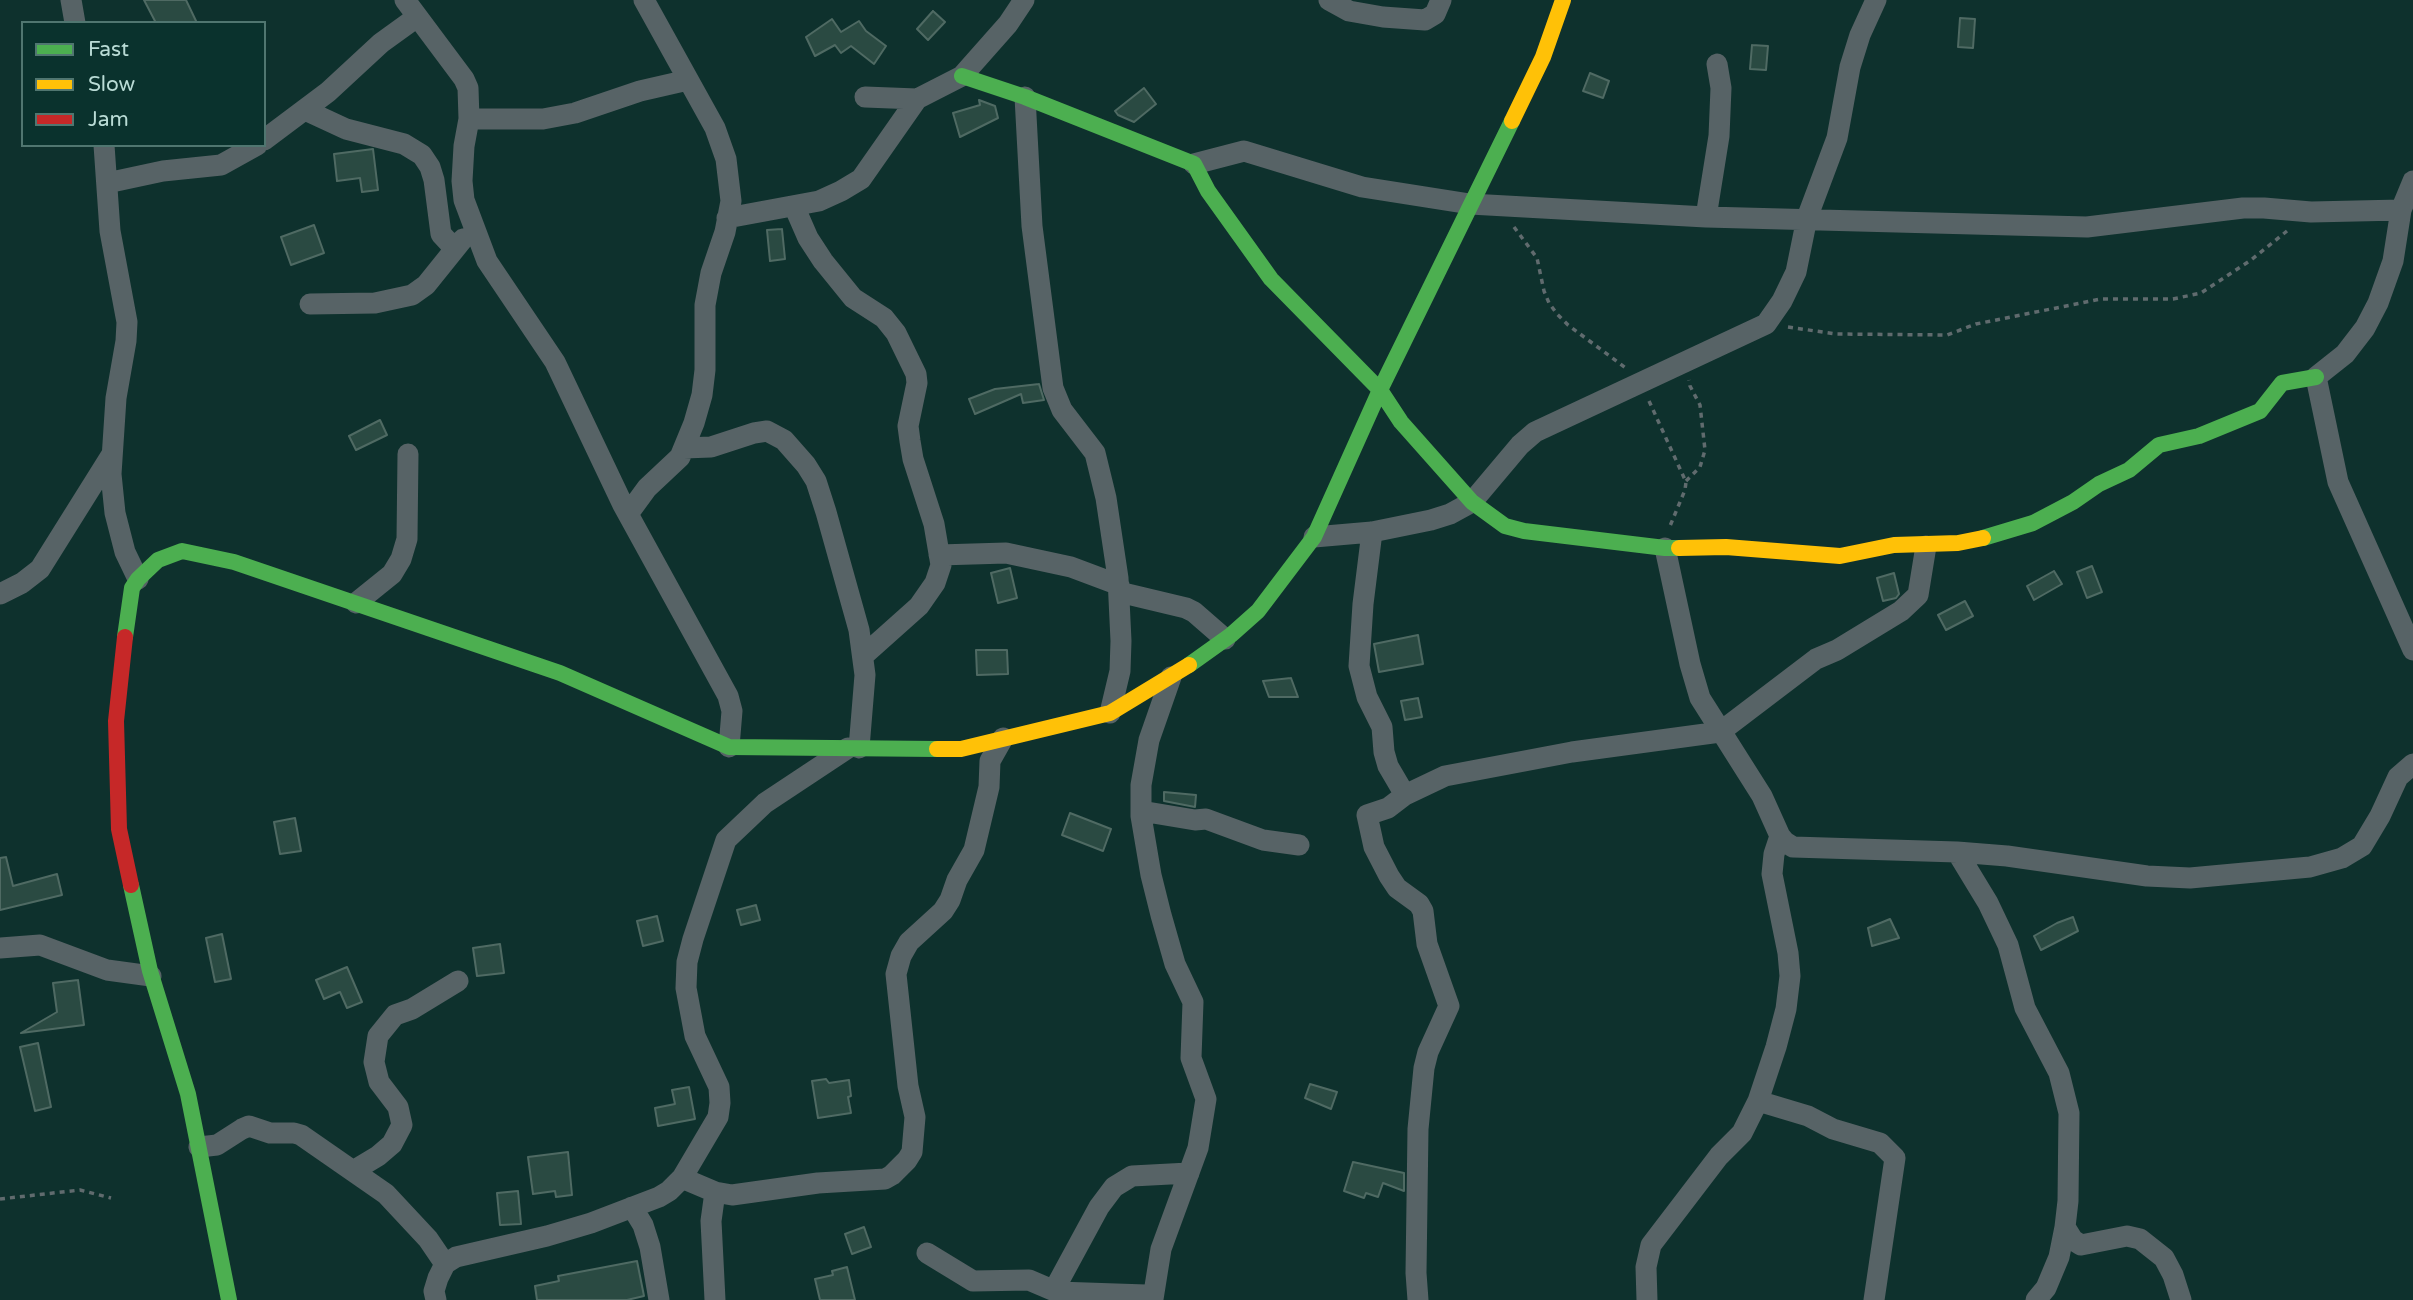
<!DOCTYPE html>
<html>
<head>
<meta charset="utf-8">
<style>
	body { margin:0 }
	#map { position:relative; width:2413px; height:1300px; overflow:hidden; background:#0e312d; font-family:"Varela Round",sans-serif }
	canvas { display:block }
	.legend { position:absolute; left:21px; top:21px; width:245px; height:126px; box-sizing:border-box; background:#0a322d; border:2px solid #507670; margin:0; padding:9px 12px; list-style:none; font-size:21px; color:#b9dbd5 }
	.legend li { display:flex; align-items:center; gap:14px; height:35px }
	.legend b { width:35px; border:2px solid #507670 }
</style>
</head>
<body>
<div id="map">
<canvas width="2413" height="1300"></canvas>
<ul class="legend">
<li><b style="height:9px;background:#4caf50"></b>Fast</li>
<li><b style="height:9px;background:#ffc107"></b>Slow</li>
<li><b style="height:9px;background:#c62828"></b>Jam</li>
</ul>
</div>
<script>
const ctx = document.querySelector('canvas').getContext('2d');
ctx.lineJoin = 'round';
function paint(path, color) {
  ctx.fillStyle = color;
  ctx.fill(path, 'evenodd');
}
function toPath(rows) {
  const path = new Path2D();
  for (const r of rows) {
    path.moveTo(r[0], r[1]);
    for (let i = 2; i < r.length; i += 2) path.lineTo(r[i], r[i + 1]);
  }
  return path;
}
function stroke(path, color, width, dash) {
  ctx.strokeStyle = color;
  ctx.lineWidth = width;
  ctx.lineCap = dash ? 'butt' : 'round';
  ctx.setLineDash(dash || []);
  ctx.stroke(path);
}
const building = toPath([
	[144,0,186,0,197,23,156,23,144,0],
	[933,11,945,22,928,40,917,29,933,11],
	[1960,18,1975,19,1973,48,1958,47,1960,18],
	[832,19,841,32,859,21,866,31,886,46,874,64,851,46,841,53,835,45,815,56,806,37,832,19],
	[1752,45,1768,46,1766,70,1750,69,1752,45],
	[1590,73,1609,81,1603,98,1583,91,1590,73],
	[1144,88,1156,104,1134,122,1118,115,1115,111,1144,88],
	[979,100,995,106,998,118,960,137,953,113,980,105,979,100],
	[373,149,378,190,362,192,360,178,337,181,334,154,373,149],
	[314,225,324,253,291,265,281,237,314,225],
	[782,229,785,259,770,261,767,230,782,229],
	[1039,384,1044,400,1023,403,1021,394,975,414,969,399,995,389,1039,384],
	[380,420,387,435,356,450,349,436,380,420],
	[2092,566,2102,592,2087,598,2077,572,2092,566],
	[1010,568,1017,598,998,603,991,573,1010,568],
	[2054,571,2062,584,2034,600,2027,586,2054,571],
	[1894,573,1899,594,1896,598,1883,601,1877,578,1894,573],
	[1965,601,1973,616,1946,630,1938,615,1965,601],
	[1418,635,1423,664,1379,672,1374,644,1418,635],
	[976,650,1007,650,1008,674,977,675,976,650],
	[1291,678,1298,697,1269,697,1263,681,1291,678],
	[1418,698,1422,717,1405,720,1401,701,1418,698],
	[1164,792,1196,795,1195,807,1164,801,1164,792],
	[1070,813,1111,829,1103,851,1062,835,1070,813],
	[295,818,301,851,280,854,274,822,295,818],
	[6,857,13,886,57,874,62,895,0,910,0,858,6,857],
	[756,905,760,920,741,925,737,910,756,905],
	[657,916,663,941,643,946,637,921,657,916],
	[2073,917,2078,931,2041,950,2034,936,2057,923,2073,917],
	[1890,919,1899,938,1872,946,1868,928,1890,919],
	[222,934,231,979,215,982,206,938,222,934],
	[500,944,504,973,477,976,473,948,500,944],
	[347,967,362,1002,347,1008,340,992,324,999,316,980,347,967],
	[78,980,84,1025,21,1033,57,1012,53,983,78,980],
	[38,1043,51,1107,35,1111,20,1047,38,1043],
	[826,1079,829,1083,849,1080,851,1096,848,1097,851,1113,818,1118,812,1081,826,1079],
	[1310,1084,1337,1092,1331,1109,1305,1098,1310,1084],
	[689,1087,695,1119,658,1126,655,1108,675,1104,672,1090,689,1087],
	[568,1152,572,1195,556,1197,555,1191,533,1194,528,1157,568,1152],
	[1353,1162,1404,1173,1404,1191,1383,1183,1378,1197,1366,1193,1364,1198,1344,1191,1353,1162],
	[518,1191,521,1224,500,1225,497,1193,518,1191],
	[864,1227,871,1247,852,1254,845,1234,864,1227],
	[637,1261,644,1296,627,1300,537,1300,535,1286,559,1281,558,1276,637,1261],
	[847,1267,855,1300,820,1300,815,1279,833,1275,832,1271,847,1267]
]);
paint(building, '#2a4a42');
stroke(building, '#4f6a63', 2);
stroke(toPath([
	[1514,227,1537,258,1544,291,1549,303,1557,314,1568,325,1627,369],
	[1788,327,1836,334,1947,335,1976,324,2101,299,2173,299,2201,293,2251,260,2287,231],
	[1649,401,1686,482,1685,490,1670,526],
	[1686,481,1700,467,1705,450,1700,405,1690,386,1689,380],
	[0,1199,80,1190,111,1198]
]), '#606b6e', 3.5, [5, 5]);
stroke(toPath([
	[71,0,75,23],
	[405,0,464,79,468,88,469,119,464,146,462,181,464,200,487,261,555,362,623,505,728,696,732,711,729,747],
	[1329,0,1349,11,1383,17,1425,20,1435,14,1441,0],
	[865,97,917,99,962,76,1008,24,1024,0],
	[1025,97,1032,226,1053,388,1062,410,1095,453,1106,498,1118,578,1121,641,1120,671,1110,713],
	[305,110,346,129,404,144,422,155,430,167,434,180,441,234,454,248],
	[469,119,543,119,575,113,640,91,688,80],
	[264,140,328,92,381,43,417,17],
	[104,145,110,231,127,322,126,341,116,398,111,474,115,513,125,552,138,579],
	[1194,164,1244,151,1362,187,1470,204,1706,217,2087,227,2243,208,2264,208,2311,212,2401,210],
	[2413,181,2401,210,2393,261,2378,303,2365,328,2345,354,2316,377,2338,482,2413,650],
	[107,183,163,171,221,165,257,145],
	[794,206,808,238,823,261,853,298,884,318,896,333,916,374,917,383,908,426,910,441,913,459,934,524,941,565,935,583,919,606,863,656],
	[1706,217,1719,136,1721,88,1717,64],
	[727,218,819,201,841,191,861,179,917,99],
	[310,304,375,303,412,295,426,285,463,239],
	[684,448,711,447,754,433,767,431,784,440,806,465,816,481,826,512,859,630,865,675,859,748],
	[628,514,647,488,680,457,694,423,702,395,705,370,705,305,711,273,725,232,731,201,726,159,715,128,644,0],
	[1372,532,1363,604,1359,666,1367,697,1382,727,1384,752,1388,766,1405,795],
	[1314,537,1372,532,1431,520,1450,514,1472,502,1520,445,1535,432,1766,324,1782,301,1796,272,1807,218,1837,138,1850,67,1860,35,1876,0],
	[1665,548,1690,664,1700,698,1762,796,1780,836,1785,842,1793,847,1957,852,2007,856,2147,876,2190,878,2310,867,2342,858,2362,846,2380,816,2398,777,2413,764],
	[939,555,1006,553,1071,567,1119,585],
	[1119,592,1186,608,1194,612,1225,639],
	[0,594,22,583,40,569,112,454],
	[356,603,392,574,401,559,407,539,408,454],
	[1141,811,1195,820,1206,819,1263,840,1299,845],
	[1957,852,1988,903,2008,945,2025,1008,2059,1073,2069,1113,2068,1201,2065,1227,2059,1257,2046,1288,2036,1300],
	[0,948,40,945,107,970,151,976],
	[1758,1101,1808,1116,1833,1129,1880,1143,1895,1158,1874,1300],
	[199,1147,217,1145,242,1129,249,1126,270,1133,294,1133,301,1135,386,1194,428,1239,445,1264],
	[353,1171,378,1156,392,1144,402,1125,398,1107,379,1082,374,1062,378,1036,395,1015,412,1009,458,981],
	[682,1178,715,1192,732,1195,818,1183,885,1179,892,1175,907,1160,912,1152,915,1117,908,1086,896,974,901,956,909,942,943,911,950,900,957,880,974,850,989,787,990,761,1003,738],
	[715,1192,711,1221,715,1300],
	[632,1207,643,1225,650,1247,659,1300],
	[2065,1227,2073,1240,2081,1245,2127,1236,2140,1239,2164,1258,2173,1275,2181,1300],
	[927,1253,973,1281,1029,1280,1057,1292,1146,1295,1153,1300],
	[1054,1290,1099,1207,1114,1187,1132,1176,1189,1173],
	[1153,1299,1161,1249,1198,1148,1206,1099,1191,1058,1193,1002,1175,964,1161,915,1151,875,1141,816,1141,785,1149,740,1171,677],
	[436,1300,434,1291,438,1278,445,1264,456,1257,547,1236,591,1223,659,1197,669,1191,682,1178,718,1117,720,1103,719,1087,695,1036,686,988,687,962,693,939,726,840,765,803,848,748],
	[1418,1300,1416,1273,1418,1129,1424,1068,1428,1052,1449,1006,1427,944,1423,911,1419,904,1397,888,1389,876,1374,847,1367,815,1388,808,1405,795,1445,776,1572,752,1720,732,1816,659,1837,650,1901,611,1918,595,1926,546],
	[1647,1300,1646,1267,1651,1245,1719,1156,1742,1133,1758,1101,1776,1047,1786,1009,1790,976,1788,953,1772,874,1774,854,1780,836]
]), '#576366', 21);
stroke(toPath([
	[962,76,1025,97,1194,164,1208,191,1271,279,1380,390,1401,422,1472,502,1505,526,1524,531,1665,548,1679,548],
	[1983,538,2033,523,2073,502,2099,484,2129,470,2159,445,2199,436,2260,411,2282,383,2316,377],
	[125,637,132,588,138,579,158,560,182,551,234,562,560,673,729,747,937,749],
	[1189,665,1231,635,1258,611,1314,537,1380,390,1512,121],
	[131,885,150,971,188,1094,229,1300]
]), '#4caf50', 16);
stroke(toPath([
	[1512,121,1543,57,1563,0],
	[1679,548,1726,547,1840,556,1894,545,1958,543,1983,538],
	[937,749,961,749,1110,713,1189,665]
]), '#ffc107', 16);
stroke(toPath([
	[125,637,116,721,119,829,131,885]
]), '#c62828', 16);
</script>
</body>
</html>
